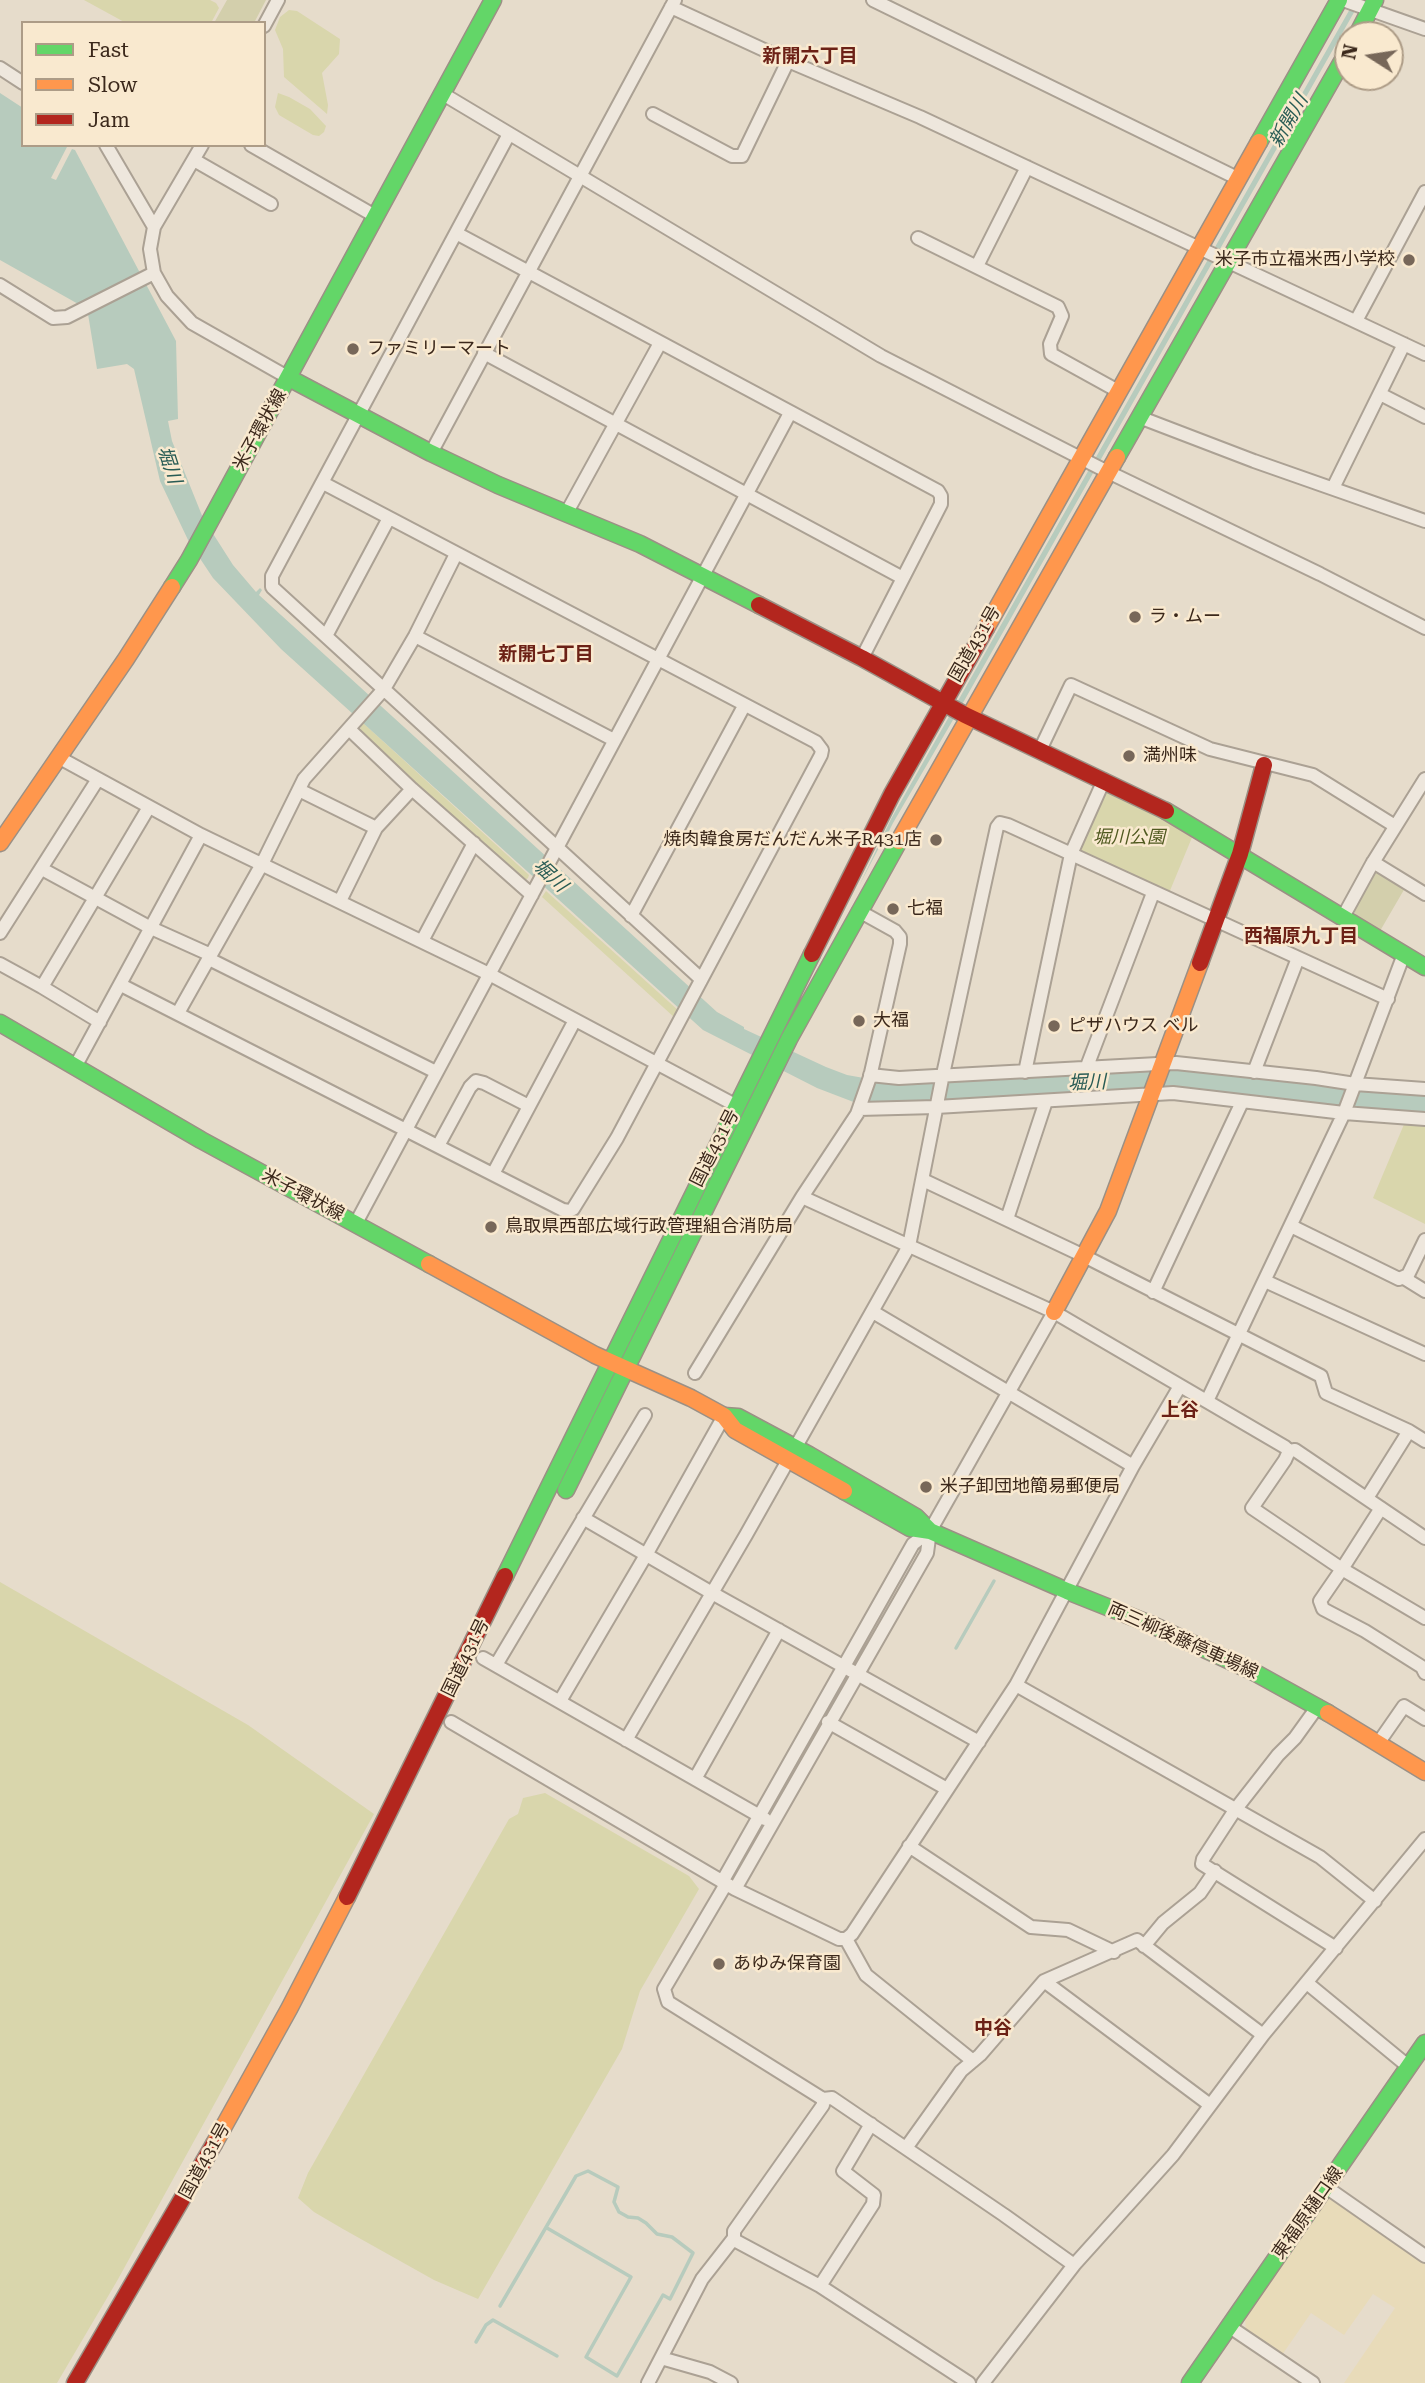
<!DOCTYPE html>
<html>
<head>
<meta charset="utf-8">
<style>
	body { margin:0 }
	#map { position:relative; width:1425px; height:2383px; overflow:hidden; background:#e6dccb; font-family:"Roboto Serif",serif }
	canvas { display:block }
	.legend { position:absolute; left:21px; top:21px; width:245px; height:126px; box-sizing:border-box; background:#f9e9cf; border:2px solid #ad9c87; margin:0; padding:9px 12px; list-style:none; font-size:21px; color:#3b281b }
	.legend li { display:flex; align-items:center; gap:14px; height:35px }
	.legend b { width:35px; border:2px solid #ad9c87 }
	.north { position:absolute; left:1334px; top:21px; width:70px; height:70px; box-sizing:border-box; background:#f9e9cf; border:2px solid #ad9c87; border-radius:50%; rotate:282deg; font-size:19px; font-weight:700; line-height:28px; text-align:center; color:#3b281b }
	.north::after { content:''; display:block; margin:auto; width:24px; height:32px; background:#776759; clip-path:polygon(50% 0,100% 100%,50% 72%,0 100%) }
</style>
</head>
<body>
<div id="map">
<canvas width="1425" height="2383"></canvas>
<ul class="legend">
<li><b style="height:9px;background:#63d668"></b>Fast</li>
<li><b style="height:9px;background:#ff974d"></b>Slow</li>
<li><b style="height:9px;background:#b3261e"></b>Jam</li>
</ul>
<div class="north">N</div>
</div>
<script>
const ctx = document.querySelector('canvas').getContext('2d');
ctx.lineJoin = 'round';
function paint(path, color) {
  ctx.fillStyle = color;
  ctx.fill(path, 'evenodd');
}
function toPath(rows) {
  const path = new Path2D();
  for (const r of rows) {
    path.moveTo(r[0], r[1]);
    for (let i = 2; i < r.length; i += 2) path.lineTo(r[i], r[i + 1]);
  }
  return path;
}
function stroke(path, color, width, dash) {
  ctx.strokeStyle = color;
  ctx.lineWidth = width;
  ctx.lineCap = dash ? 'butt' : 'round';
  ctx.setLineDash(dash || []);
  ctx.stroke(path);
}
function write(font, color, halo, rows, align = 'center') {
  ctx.font = font + ' "Roboto Serif","Noto Sans JP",serif';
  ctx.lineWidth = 5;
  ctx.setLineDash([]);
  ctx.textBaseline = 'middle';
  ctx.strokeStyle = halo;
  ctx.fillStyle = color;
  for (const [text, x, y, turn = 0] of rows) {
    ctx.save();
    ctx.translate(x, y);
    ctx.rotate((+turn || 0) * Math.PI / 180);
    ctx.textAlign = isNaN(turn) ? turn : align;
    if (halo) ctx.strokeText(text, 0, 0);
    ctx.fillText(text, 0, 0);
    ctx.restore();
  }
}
paint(toPath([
	[1326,2193,1425,2261,1425,2383,1344,2383,1395,2308,1373,2294,1344,2335,1311,2313,1282,2355,1246,2331,1245,2319,1241,2317]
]), '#e8dbb9');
paint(toPath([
	[84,0,210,0,216,3,219,8,211,23,126,23],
	[289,10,297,11,340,39,339,54,322,73,328,105,327,114,284,77,283,49,275,30,280,17],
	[278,93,289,97,310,109,326,126,324,132,319,136,313,135,279,115,275,107],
	[362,722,529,875,528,878,524,881,361,733,360,725],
	[1110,792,1193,835,1169,893,1082,853,1081,847,1105,794],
	[546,891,679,1011,675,1018,542,897],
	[1405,1122,1425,1123,1425,1224,1373,1198],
	[0,1582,248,1725,374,1814,117,2281,57,2383,0,2383],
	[545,1793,689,1876,699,1889,640,1991,622,2049,478,2299,434,2280,343,2229,314,2212,298,2198,308,2173,509,1819,518,1814,523,1798]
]), '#d9d6ac');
paint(toPath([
	[227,0,266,0,254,23,214,23],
	[1379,872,1405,888,1380,931,1356,916,1354,910,1372,873]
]), '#d3cfac');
paint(toPath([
	[1355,0,1361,0,964,701,893,823,889,831,891,839,889,841,885,836,859,886,891,819],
	[0,93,23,108,23,145,68,145,51,178,56,180,72,149,75,150,176,341,178,419,168,421,172,441,203,518,233,565,256,592,260,588,262,590,259,595,717,1012,744,1027,744,1029,826,1067,847,1075,875,1080,993,1079,1175,1067,1425,1094,1425,1114,1332,1108,1170,1086,1166,1091,997,1097,864,1106,817,1088,703,1030,281,649,213,578,189,542,160,481,134,369,127,364,97,369,88,314,80,305,0,260]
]), '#b7cbbd');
stroke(toPath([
	[956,1648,994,1581],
	[500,2306,576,2176,588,2171,618,2187,614,2202,619,2212,628,2217,638,2218,646,2223,657,2234,672,2237,693,2253,670,2299,663,2295,617,2376,586,2357,631,2277,547,2228],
	[476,2342,486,2325,493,2320,557,2356]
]), '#b7cbbd', 3.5);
const street = toPath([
	[873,0,1239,179],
	[1343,0,1425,29],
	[671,7,788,61,920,117,1425,354],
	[264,26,278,0],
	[0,68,23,83],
	[443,94,881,356,1102,469,1320,574,1425,628],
	[653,114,732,156,742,156,788,61],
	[509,134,272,576,272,587,701,979],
	[106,145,154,227],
	[202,145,154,227,150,249,154,273,167,296,192,323,289,378],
	[251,145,375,216],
	[194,160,271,204],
	[456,233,938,491,941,496,941,504,862,658],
	[918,238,1058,307,1062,316,1050,344,1051,354,1118,391],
	[977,266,1027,167],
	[0,285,53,318,67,317,154,273],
	[1356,321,1425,192],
	[484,353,901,577],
	[1380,394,1425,417],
	[1139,417,1254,461,1425,521],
	[431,453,675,0],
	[1333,488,1404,344],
	[567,512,660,343],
	[326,636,389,518],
	[415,636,614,740],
	[349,729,412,789,532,895],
	[1040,750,1071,685,1210,749,1313,775,1395,826],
	[58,757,201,835,489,974,737,1106],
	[299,790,376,828],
	[1373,862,1425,894],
	[42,869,151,928,211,955],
	[340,901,376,828,412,789],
	[859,911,895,931,900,937,900,944,870,1077,857,1114,802,1197,1054,1312,1285,1447,1289,1451,1285,1460,1252,1508,1342,1569,1320,1601,1323,1609,1365,1631,1422,1667,1425,1673],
	[631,916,744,706],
	[1343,917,1372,864,1425,779],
	[0,933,98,779],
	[422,941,474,843],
	[209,959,436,1072],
	[0,964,42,987],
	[121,985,563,1210,569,1211,573,1209,617,1138,821,755,822,750,816,742,323,483],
	[178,1013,262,864,304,779,384,689,415,636,456,554],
	[100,1022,42,987,149,807],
	[75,1067,201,835],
	[1086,1069,1153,893],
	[1025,1072,1071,854,1104,780],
	[1254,1072,1298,958],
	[870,1075,899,1078,1176,1063,1316,1078,1355,1084,1425,1089],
	[859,1109,936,1107,1173,1093,1344,1113,1425,1119],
	[438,1146,470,1087,476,1081,484,1083,529,1106],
	[493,1174,575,1020],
	[923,1180,1084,1256,1321,1376,1326,1393,1409,1431,1367,1498],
	[1007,1219,1046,1101],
	[356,1223,790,413],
	[1291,1226,1399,1279,1408,1275,1425,1240],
	[1404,1278,1425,1291],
	[1265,1281,1425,1354],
	[1153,1292,1242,1102],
	[873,1312,1133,1466],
	[695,1373,802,1197],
	[1207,1401,1344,1113,1404,954],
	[1409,1431,1425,1441],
	[1289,1451,1295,1450,1329,1473,1425,1538],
	[1381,1508,1342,1569,1425,1618],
	[583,1518,712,1593,979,1742],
	[483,1658,765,1819],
	[496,1665,645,1415],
	[1016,1685,1320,1857,1375,1901],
	[560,1701,646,1555,724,1416],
	[1318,1706,1295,1738,1278,1755,1235,1810,1203,1859,1202,1864,1336,1948],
	[451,1722,735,1889,839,1939,846,1939,852,1934,1016,1685,1133,1466,1180,1386],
	[828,1722,947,1789],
	[626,1740,746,1535,909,1246,942,1079,997,827,1000,823,1008,825,1388,999],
	[1379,1742,1404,1706,1425,1719],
	[695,1779,779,1630],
	[909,1846,1031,1927,1068,1930,1114,1952],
	[722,1882,913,1544,930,1531],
	[726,1884,664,1989,668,2002,823,2099,823,2105,734,2231,734,2238,736,2241,820,2286,969,2383],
	[735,1889,927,1553,930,1531,1054,1312],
	[846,1939,866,1975,973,2061],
	[1144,1946,1163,1923,1200,1893,1215,1871],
	[1044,1981,1210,2105],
	[1307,1983,1409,2067],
	[823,2099,832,2098,1004,2215,1074,2265],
	[906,2148,961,2071,980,2055,1044,1981,1137,1940,1263,2035],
	[1326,2187,1425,2256],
	[820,2286,873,2204,874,2195,843,2171,871,2124],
	[1230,2327,1313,2383],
	[648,2383,661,2358],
	[731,2383,710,2372,661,2358,702,2279,734,2238],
	[983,2383,1074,2265,1173,2155,1263,2035,1425,1839]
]);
const fast = toPath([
	[1357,35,1375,0],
	[1259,142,1339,0],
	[289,378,431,453,498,485,640,544,759,605],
	[1117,457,1348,51],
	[172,587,189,560,493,0],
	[1166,811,1425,967],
	[0,1023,201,1140,429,1264],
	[724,1416,738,1417,809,1455,916,1517,930,1531],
	[566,1490,789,1039,899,841],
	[844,1491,910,1528,930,1531,1067,1591,1150,1624,1252,1671,1328,1713],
	[505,1576,812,954],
	[1190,2383,1425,2043]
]);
const slow = toPath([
	[986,628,1259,142],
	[899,841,1117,457],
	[0,843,126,659,172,587],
	[429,1264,595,1355,691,1398,724,1416,735,1430,844,1491],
	[1054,1312,1108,1211,1200,963],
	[1328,1713,1425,1772],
	[214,2144,289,2009,347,1897]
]);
const jam = toPath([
	[759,605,862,658,965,715,1166,811],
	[812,954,892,794,986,628],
	[1200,963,1240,854,1264,765],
	[347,1897,505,1576],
	[75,2383,214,2144]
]);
stroke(street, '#aba194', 16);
stroke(fast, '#9b9085', 19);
stroke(slow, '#9b9085', 19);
stroke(jam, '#9b9085', 19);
stroke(street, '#eee7dd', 12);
stroke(fast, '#63d668', 16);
stroke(slow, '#ff974d', 16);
stroke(jam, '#b3261e', 16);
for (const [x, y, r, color] of [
	[1409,260,7,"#776759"],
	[353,349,7,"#776759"],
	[1135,617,7,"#776759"],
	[1129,756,7,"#776759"],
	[936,840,7,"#776759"],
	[893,909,7,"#776759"],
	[859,1021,7,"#776759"],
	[1054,1026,7,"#776759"],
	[491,1227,7,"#776759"],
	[926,1487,7,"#776759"],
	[719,1964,7,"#776759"]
]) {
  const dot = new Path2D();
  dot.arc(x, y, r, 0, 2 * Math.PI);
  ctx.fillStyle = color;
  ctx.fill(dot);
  stroke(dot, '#f9e9cf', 2.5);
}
write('18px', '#3b281b', '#f9e9cf', [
	["米子市立福米西小学校",1395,260,"right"],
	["ファミリーマート",367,349],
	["ラ・ムー",1149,617],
	["満州味",1143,756],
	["焼肉韓食房だんだん米子R431店",922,840,"right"],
	["七福",907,909],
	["大福",873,1021],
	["ピザハウス ベル",1068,1026],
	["鳥取県西部広域行政管理組合消防局",505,1227],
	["米子卸団地簡易郵便局",940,1487],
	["あゆみ保育園",733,1964]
], 'left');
write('18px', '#3b281b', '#f9e9cf', [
	["米子環状線",260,430,-61],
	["国道431号",975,644,-60],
	["国道431号",715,1148,-63],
	["米子環状線",303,1195,28],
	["両三柳後藤停車場線",1183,1641,24],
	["国道431号",466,1658,-64],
	["国道431号",205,2161,-61],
	["東福原樋口線",1308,2213,-55]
]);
write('italic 18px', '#505a20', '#f9e9cf', [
	["堀川公園",1129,838]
]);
write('bold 19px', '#6c2116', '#f9e9cf', [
	["新開六丁目",810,56],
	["新開七丁目",546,654],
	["西福原九丁目",1301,936],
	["上谷",1180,1410],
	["中谷",993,2028]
]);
write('italic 19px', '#295c55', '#f9e9cf', [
	["新開川",1289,121,-60],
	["堀川",169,465,72],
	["堀川",550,876,43],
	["堀川",1087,1083,-2]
]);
</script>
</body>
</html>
